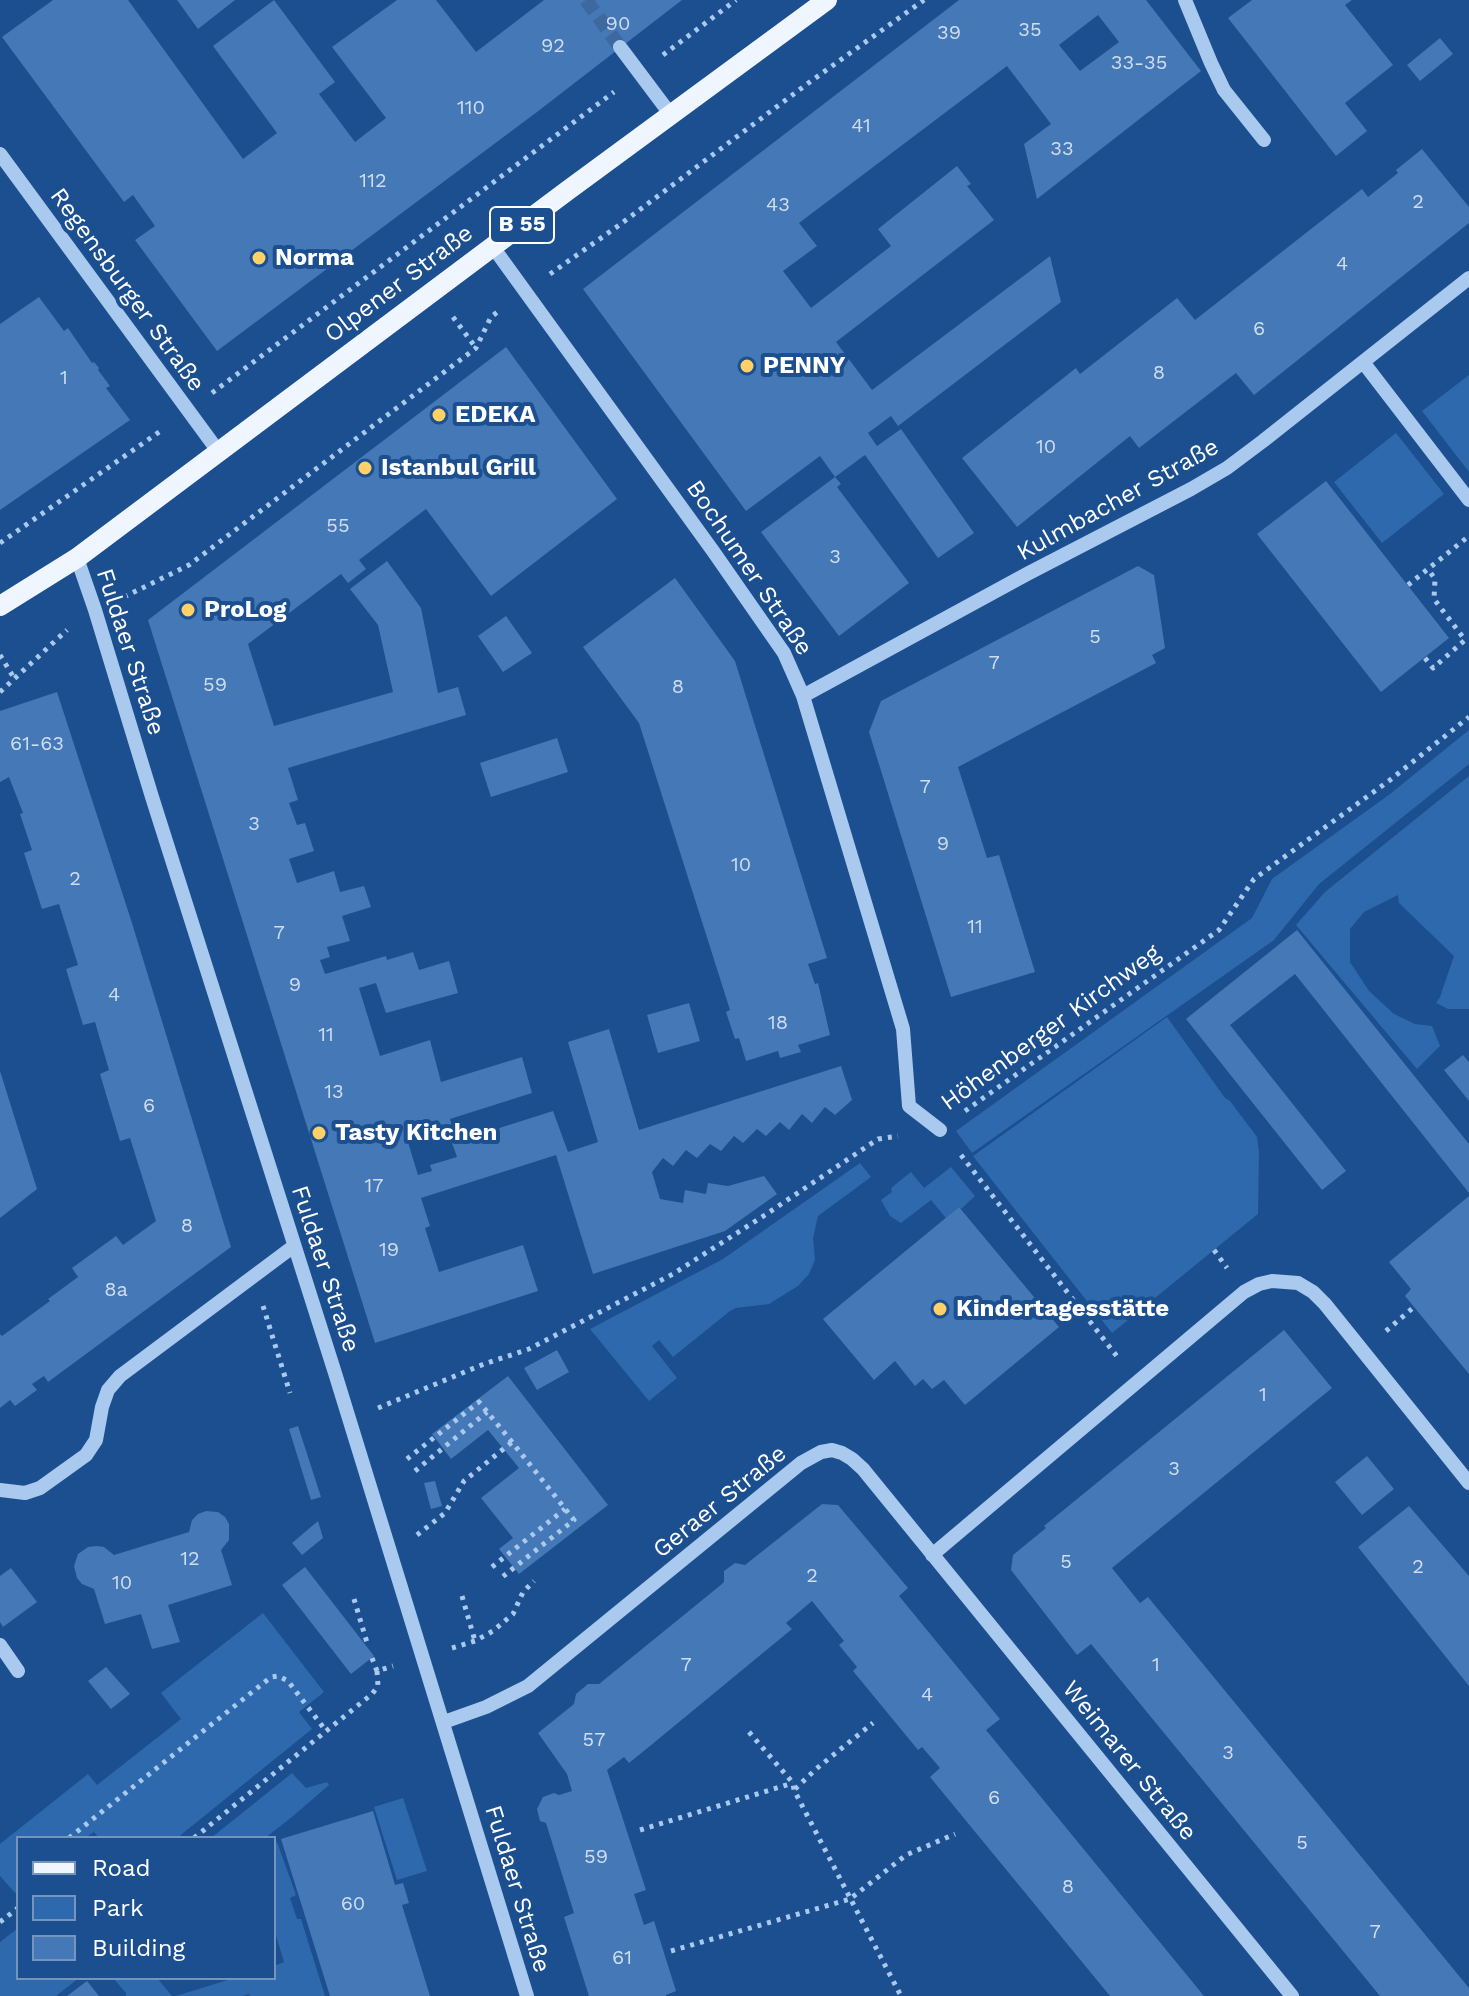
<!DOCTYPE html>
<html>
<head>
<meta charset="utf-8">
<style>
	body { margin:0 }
	#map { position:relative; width:1469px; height:1996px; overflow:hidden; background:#1b4f8f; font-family:"Work Sans",sans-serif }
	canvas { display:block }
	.legend { position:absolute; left:16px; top:1836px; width:260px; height:144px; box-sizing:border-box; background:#1b4f8f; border:2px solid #7695bc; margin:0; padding:10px 14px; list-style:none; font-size:24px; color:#fff }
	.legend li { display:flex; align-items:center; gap:16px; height:40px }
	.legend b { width:40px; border:2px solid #7695bc }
</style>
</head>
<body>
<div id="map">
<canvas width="1469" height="1996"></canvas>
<ul class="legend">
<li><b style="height:10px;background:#f0f6ff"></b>Road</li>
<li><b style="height:22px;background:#2e69ad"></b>Park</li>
<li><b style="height:22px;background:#4478b7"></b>Building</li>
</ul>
</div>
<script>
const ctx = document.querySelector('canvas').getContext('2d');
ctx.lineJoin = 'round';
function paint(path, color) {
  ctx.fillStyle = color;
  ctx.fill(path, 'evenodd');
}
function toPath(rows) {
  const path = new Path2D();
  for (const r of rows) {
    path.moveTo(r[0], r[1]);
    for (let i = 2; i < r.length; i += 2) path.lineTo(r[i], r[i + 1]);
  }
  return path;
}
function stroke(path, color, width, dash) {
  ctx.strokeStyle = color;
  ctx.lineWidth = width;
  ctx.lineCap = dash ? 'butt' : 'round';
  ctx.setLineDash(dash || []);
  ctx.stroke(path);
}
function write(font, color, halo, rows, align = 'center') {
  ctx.font = font + ' "Work Sans",sans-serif';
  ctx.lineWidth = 8;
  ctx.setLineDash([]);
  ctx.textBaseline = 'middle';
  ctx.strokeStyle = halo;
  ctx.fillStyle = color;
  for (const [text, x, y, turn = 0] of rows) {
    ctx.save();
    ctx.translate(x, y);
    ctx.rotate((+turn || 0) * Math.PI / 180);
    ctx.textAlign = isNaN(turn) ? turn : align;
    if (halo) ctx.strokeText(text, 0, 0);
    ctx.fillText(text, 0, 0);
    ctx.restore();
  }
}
paint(toPath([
	[1469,375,1469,472,1422,411],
	[1396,433,1444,494,1382,543,1334,482],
	[1469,730,1469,764,1319,884,1274,940,972,1153,956,1131,1252,918,1272,879,1390,794],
	[1469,776,1469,1009,1448,1009,1436,1003,1440,997,1454,956,1399,903,1398,895,1364,912,1350,929,1350,962,1369,991,1394,1014,1415,1024,1432,1026,1440,1046,1417,1069,1296,925,1325,892],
	[1167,1017,1225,1098,1230,1101,1257,1137,1259,1152,1258,1214,1112,1333,973,1156],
	[860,1163,871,1177,818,1216,813,1238,815,1260,809,1274,798,1286,769,1304,736,1308,730,1311,673,1357,659,1340,652,1346,677,1378,649,1401,590,1329,723,1259],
	[951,1167,975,1196,961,1209,959,1207,946,1218,931,1200,901,1223,890,1216,881,1200,892,1192,891,1188,911,1172,924,1188],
	[263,1613,324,1692,299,1712,312,1729,177,1838,99,1838,94,1832,85,1838,18,1838,18,1891,15,1893,0,1876,0,1844,88,1774,97,1785,181,1719,161,1693],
	[292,1773,306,1788,327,1782,329,1785,292,1817,265,1838,211,1838],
	[403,1798,427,1871,397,1880,374,1807],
	[277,1842,296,1895,290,1898,297,1919,301,1919,325,1996,250,1996,249,1994,243,1996,176,1996,234,1978,274,1978,274,1966,284,1962,274,1929,274,1843],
	[18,1928,18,1978,79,1978,56,1996,0,1996,0,1942],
	[113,1978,157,1978,172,1996,126,1996,126,1993]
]), '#2e69ad');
paint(toPath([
	[53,0,128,0,243,159,277,133,213,46,274,0,335,82,319,94,355,142,386,118,332,47,397,0,436,0,476,52,544,0,682,0,537,112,217,351,135,240,155,226,133,195,124,202,2,37],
	[177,0,235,0,198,29],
	[959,0,1146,0,1201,71,1037,199,1024,144,1051,124,1007,66,799,223,817,246,783,271,811,308,891,246,878,229,957,166,971,184,967,186,994,220,836,342,872,390,1050,256,1061,302,898,426,891,416,868,433,877,446,901,429,974,533,938,558,865,455,835,477,820,456,746,511,583,289],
	[1098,15,1119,42,1080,71,1059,45],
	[1252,0,1352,0,1345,5,1393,65,1345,103,1367,131,1336,156,1228,18],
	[1440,38,1453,54,1420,81,1407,65],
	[1422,149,1469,207,1469,223,1254,395,1236,373,1139,448,1130,436,1017,527,962,458,1076,368,1080,374,1177,298,1195,320,1362,189,1368,197,1398,173,1396,170],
	[39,297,64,331,68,328,92,363,94,362,99,368,98,370,110,386,106,388,130,420,0,510,0,324],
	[506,347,617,499,491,596,426,509,359,560,366,569,348,583,341,574,248,644,274,726,393,692,378,625,350,589,387,561,421,608,438,693,458,687,466,715,288,768,298,800,289,803,297,825,305,823,314,851,289,859,297,883,334,871,340,892,364,886,371,907,342,916,350,941,327,947,330,957,320,960,325,974,386,956,387,960,413,952,419,970,449,961,458,993,386,1013,376,983,359,988,380,1056,430,1040,441,1082,522,1057,532,1093,450,1119,452,1125,407,1139,418,1175,432,1171,430,1165,457,1157,452,1143,553,1111,568,1152,598,1142,568,1042,609,1029,639,1130,841,1066,852,1100,835,1115,825,1107,812,1123,802,1114,789,1130,780,1122,766,1136,757,1129,743,1143,734,1136,721,1151,710,1144,697,1158,686,1150,673,1166,663,1158,652,1172,660,1199,683,1203,685,1190,706,1194,708,1183,728,1186,764,1176,777,1194,725,1231,593,1274,556,1155,421,1198,430,1226,425,1228,439,1272,523,1245,538,1291,375,1343,148,620],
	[835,477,841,484,837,487,909,583,839,636,761,532],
	[1326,481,1449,638,1381,692,1257,534],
	[1138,566,1154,575,1165,648,1152,655,1156,663,958,767,987,858,999,855,1035,972,951,997,869,732,881,701],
	[675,578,735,661,827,958,808,964,815,984,818,983,830,1035,798,1045,801,1052,780,1058,778,1051,746,1061,739,1038,735,1039,726,1012,730,1010,639,723,583,647],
	[506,616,532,653,503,672,478,636],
	[57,692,132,923,231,1247,48,1382,44,1376,32,1384,37,1390,15,1406,10,1400,0,1408,0,1334,2,1336,50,1301,48,1299,78,1277,72,1268,116,1236,123,1245,156,1221,130,1138,120,1141,100,1074,109,1070,95,1022,83,1025,66,969,78,965,59,904,42,909,24,853,32,850,20,814,23,813,9,777,0,782,0,711],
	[557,738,568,772,491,797,480,763],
	[1297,930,1469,1144,1469,1193,1295,974,1230,1025,1346,1171,1322,1190,1186,1019],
	[689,1003,700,1041,658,1053,647,1015],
	[1463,1055,1469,1062,1469,1101,1444,1070],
	[0,1071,37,1189,0,1218],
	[1469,1196,1469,1374,1405,1296,1411,1289,1389,1262],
	[959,1207,1059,1327,965,1405,944,1380,932,1389,923,1379,915,1386,895,1361,874,1380,823,1319],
	[1284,1330,1332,1388,1112,1568,1140,1603,1148,1597,1469,1988,1469,1996,1380,1996,1091,1644,1077,1655,1011,1570,1013,1555,1046,1528,1044,1526],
	[557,1350,569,1372,537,1390,524,1368],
	[508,1376,608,1505,519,1574,499,1549,513,1538,481,1498,519,1468,488,1430,451,1459,432,1434],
	[298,1426,321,1497,311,1500,289,1429],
	[1367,1456,1394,1489,1362,1515,1335,1482],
	[435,1481,442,1506,431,1509,424,1483],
	[822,1504,838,1505,908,1588,899,1596,1000,1719,986,1730,1204,1996,1110,1996,930,1777,940,1768,922,1747,918,1750,853,1671,857,1667,839,1645,844,1641,812,1601,786,1623,792,1629,650,1746,629,1763,624,1757,607,1770,646,1890,634,1894,644,1925,654,1921,676,1991,666,1995,666,1996,589,1996,564,1917,574,1913,546,1823,540,1821,537,1809,543,1797,554,1793,559,1795,572,1791,567,1774,538,1733,574,1704,576,1694,588,1684,599,1684,722,1584,724,1582,724,1571,735,1563,745,1565],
	[1409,1506,1469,1576,1469,1686,1358,1547],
	[206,1511,218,1512,225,1517,229,1524,229,1540,221,1550,232,1585,168,1605,180,1642,152,1649,141,1614,105,1624,94,1589,82,1584,77,1578,74,1566,78,1554,88,1547,97,1546,104,1547,114,1555,189,1532,192,1520,198,1514],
	[318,1521,323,1538,302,1555,292,1543],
	[305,1567,374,1656,351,1674,282,1585],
	[11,1568,37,1602,3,1627,0,1622,0,1576],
	[106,1667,130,1694,111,1709,88,1681],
	[373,1811,395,1885,403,1883,409,1903,402,1905,430,1996,330,1996,281,1839],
	[87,1981,99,1996,67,1996]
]), '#4478b7');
stroke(toPath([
	[586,0,620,47]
]), '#3d69a0', 14, [14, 7]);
stroke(toPath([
	[663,55,736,0],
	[550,274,618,226,807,84,924,0],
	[453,317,476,348],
	[212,393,614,92],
	[0,543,162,430],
	[1408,585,1469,536],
	[124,597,189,565,476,348,491,317,500,310],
	[0,655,14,678],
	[1425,658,1433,668,1465,640,1434,599,1435,579,1428,569],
	[0,692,67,630],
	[965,1111,1219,930,1254,879,1390,780,1469,717],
	[961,1155,1119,1359],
	[1214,1250,1227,1268],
	[263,1306,290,1393],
	[1386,1331,1414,1307],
	[378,1408,484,1364,529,1349,673,1274,765,1215,878,1139,898,1136],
	[407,1459,479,1402,512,1442,574,1520,501,1578],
	[415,1471,487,1412],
	[417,1535,445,1513,464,1481,512,1442],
	[492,1567,565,1509],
	[462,1596,475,1641],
	[354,1599,368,1646],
	[452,1648,475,1641,493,1631,513,1614,523,1592,534,1581],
	[372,1658,377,1671],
	[749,1732,793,1783,794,1790,901,1996],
	[795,1789,816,1769,873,1723],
	[640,1830,793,1783],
	[69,1838,271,1677,278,1676,288,1681,326,1731],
	[194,1838,372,1694,378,1686,377,1671,393,1666],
	[0,1922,18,1908],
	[671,1951,850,1899,906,1855,955,1834]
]), '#a9c9ee', 5, [4, 6]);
stroke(toPath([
	[1185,0,1211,63,1224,90,1264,140],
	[620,47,671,115],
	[0,154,218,451],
	[493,247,713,551,784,653,803,696,903,1029,909,1106,940,1130],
	[1363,362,1469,500],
	[77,558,95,610,152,797,335,1373,527,1996],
	[803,696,1027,574,1191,489,1227,468,1263,441,1469,278],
	[0,1490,25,1493,40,1488,86,1455,96,1440,102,1407,108,1390,120,1376,294,1246],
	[932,1555,1244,1292,1259,1284,1272,1281,1298,1283,1313,1292,1325,1304,1469,1483],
	[0,1645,18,1671],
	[444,1722,486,1707,528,1686,801,1463,821,1452,832,1450,842,1453,852,1459,863,1469,1292,1996]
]), '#a9c9ee', 14);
stroke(toPath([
	[0,606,77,558,567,191,827,0]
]), '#f0f6ff', 20);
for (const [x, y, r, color] of [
	[259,258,8,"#ffd166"],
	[747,366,8,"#ffd166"],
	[439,415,8,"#ffd166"],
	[365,468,8,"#ffd166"],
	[188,610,8,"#ffd166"],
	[319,1133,8,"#ffd166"],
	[940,1309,8,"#ffd166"]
]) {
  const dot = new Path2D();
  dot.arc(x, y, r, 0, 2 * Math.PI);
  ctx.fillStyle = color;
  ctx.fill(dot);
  stroke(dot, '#1b4f8f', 3);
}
write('20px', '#d0dded', null, [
	["90",618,24],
	["35",1030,30],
	["39",949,33],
	["92",553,46],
	["33-35",1139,63],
	["110",471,108],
	["41",861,126],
	["33",1062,149],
	["112",373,181],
	["2",1418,202],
	["43",778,205],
	["4",1342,264],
	["6",1259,329],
	["8",1159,373],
	["1",64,378],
	["10",1046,447],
	["55",338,526],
	["3",835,557],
	["5",1095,637],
	["7",994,663],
	["59",215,685],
	["8",678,687],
	["61-63",37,744],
	["7",925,787],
	["3",254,824],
	["9",943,844],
	["10",741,865],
	["2",75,879],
	["11",975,927],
	["7",279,933],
	["9",295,985],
	["4",114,995],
	["18",778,1023],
	["11",326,1035],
	["13",334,1092],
	["6",149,1106],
	["17",374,1186],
	["8",187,1226],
	["19",389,1250],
	["8a",116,1290],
	["1",1263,1395],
	["3",1174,1469],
	["12",190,1559],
	["5",1066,1562],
	["2",1418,1567],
	["2",812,1576],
	["10",122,1583],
	["7",686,1665],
	["1",1156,1665],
	["4",927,1695],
	["57",594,1740],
	["3",1228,1753],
	["6",994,1798],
	["5",1302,1843],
	["59",596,1857],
	["8",1068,1887],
	["60",353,1904],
	["7",1375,1932],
	["61",622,1958]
]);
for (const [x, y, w] of [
	[522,225,64]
]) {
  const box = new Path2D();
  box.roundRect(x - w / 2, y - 18, w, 36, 6);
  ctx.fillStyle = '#1b4f8f';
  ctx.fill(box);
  stroke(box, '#fff', 2);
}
write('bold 22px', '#fff', null, [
	["B 55",522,225]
]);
write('bold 24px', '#fff', '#1b4f8f', [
	["Norma",275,258],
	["PENNY",763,366],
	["EDEKA",455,415],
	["Istanbul Grill",381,468],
	["ProLog",204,610],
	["Tasty Kitchen",335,1133],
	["Kindertagesstätte",956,1309]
], 'left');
write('24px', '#fff', '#1b4f8f', [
	["Olpener Straße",399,284,-37],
	["Regensburger Straße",127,290,54],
	["Kulmbacher Straße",1118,500,-29],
	["Bochumer Straße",749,568,56],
	["Fuldaer Straße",130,652,72],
	["Höhenberger Kirchweg",1051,1028,-36],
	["Fuldaer Straße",325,1269,72],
	["Geraer Straße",720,1502,-39],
	["Weimarer Straße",1129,1761,51],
	["Fuldaer Straße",517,1889,73]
]);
</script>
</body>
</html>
